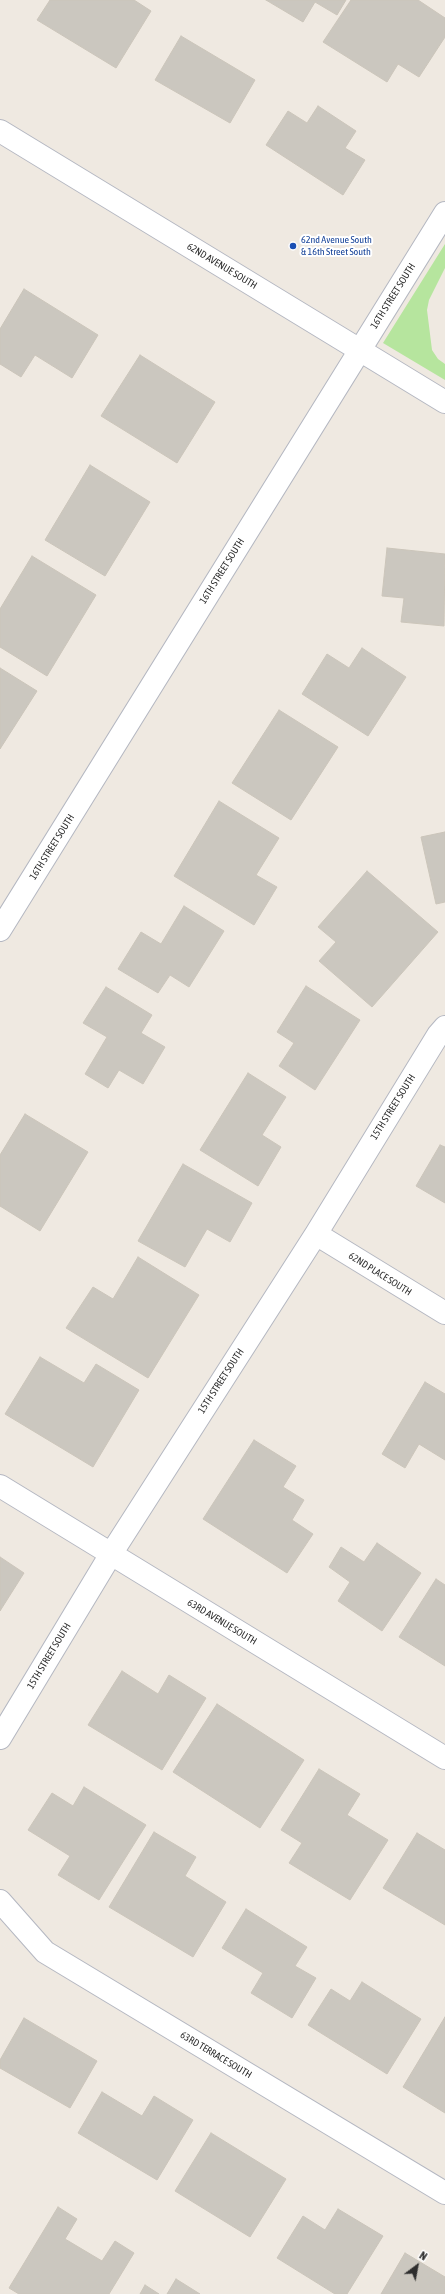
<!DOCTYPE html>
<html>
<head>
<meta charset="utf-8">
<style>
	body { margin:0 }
	#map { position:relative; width:445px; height:2294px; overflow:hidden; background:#efe9e1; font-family:"Asap Condensed",sans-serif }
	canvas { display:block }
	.north { position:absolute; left:397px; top:2246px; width:40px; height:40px; -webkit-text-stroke:3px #fff; paint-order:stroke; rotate:32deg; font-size:11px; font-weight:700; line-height:16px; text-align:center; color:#2e2e2e }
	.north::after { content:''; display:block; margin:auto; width:14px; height:18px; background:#2e2e2e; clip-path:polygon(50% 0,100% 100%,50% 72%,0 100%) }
</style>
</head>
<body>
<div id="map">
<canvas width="445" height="2294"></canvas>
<div class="north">N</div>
</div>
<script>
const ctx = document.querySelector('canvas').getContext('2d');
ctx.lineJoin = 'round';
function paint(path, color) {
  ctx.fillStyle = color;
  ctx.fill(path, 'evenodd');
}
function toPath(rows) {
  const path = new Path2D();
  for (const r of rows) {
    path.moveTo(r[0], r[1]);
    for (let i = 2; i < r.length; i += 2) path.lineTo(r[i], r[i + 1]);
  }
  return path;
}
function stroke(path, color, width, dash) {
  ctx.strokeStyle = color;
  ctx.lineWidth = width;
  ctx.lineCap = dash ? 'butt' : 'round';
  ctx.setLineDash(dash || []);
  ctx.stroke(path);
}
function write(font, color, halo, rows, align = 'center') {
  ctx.font = font + ' "Asap Condensed",sans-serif';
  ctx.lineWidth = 4;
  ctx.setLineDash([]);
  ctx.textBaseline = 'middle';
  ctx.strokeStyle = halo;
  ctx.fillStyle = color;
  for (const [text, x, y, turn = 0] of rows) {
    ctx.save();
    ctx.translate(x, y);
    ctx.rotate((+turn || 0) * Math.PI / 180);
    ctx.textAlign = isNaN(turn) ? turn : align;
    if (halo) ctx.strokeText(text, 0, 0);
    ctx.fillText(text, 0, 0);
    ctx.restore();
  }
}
paint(toPath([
	[445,244,445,268,429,300,427,310,432,350,438,359,445,364,445,380,383,343]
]), '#b6e59e');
const building = toPath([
	[50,0,134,0,151,11,116,68,37,20,50,0],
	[266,0,346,0,337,15,315,2,303,22,266,0],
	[351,0,418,0,445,18,445,37,419,77,398,64,387,82,323,42,351,0],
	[181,36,255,80,230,123,155,80,181,36],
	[318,106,356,131,345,148,365,160,343,195,266,145,288,111,307,123,318,106],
	[24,289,98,335,72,378,35,355,21,377,0,364,0,329,24,289],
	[140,355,215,402,177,463,101,416,140,355],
	[90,465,150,502,105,576,45,540,90,465],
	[387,548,445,554,444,626,401,622,404,598,382,596,387,548],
	[32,556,96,595,47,676,0,647,0,609,32,556],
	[362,648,406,677,368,736,302,694,327,654,349,668,362,648],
	[0,668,37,691,0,749,0,668],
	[279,710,338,747,291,820,232,783,279,710],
	[219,801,279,838,256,875,277,887,254,925,174,876,219,801],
	[445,832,445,902,436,904,421,837,445,832],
	[367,871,438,932,372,1007,319,961,336,942,318,927,367,871],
	[184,906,224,931,189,987,170,975,158,993,118,969,141,932,161,944,184,906],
	[306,986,360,1020,315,1090,279,1066,294,1043,277,1032,306,986],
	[106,987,152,1015,141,1033,165,1047,143,1084,119,1070,108,1088,85,1074,107,1037,83,1023,106,987],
	[248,1073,286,1097,262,1135,281,1147,258,1186,200,1150,248,1073],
	[25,1114,88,1152,40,1231,0,1206,0,1155,25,1114],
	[440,1145,445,1147,445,1203,416,1186,440,1145],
	[183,1164,252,1203,230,1242,207,1229,185,1267,138,1241,183,1164],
	[138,1257,199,1295,148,1378,66,1328,93,1287,113,1299,138,1257],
	[40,1357,84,1383,96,1364,139,1390,93,1467,5,1414,40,1357],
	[425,1382,445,1394,445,1460,419,1444,405,1468,382,1454,425,1382],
	[254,1440,296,1466,283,1487,304,1500,292,1520,313,1534,287,1573,203,1519,254,1440],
	[377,1543,421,1573,382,1631,338,1601,350,1582,329,1567,341,1547,364,1562,377,1543],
	[0,1557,24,1573,0,1611,0,1557],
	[436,1579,445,1585,445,1666,399,1637,436,1579],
	[122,1671,158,1694,169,1675,206,1698,162,1770,88,1725,122,1671],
	[217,1704,304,1760,260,1828,173,1772,217,1704],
	[319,1769,360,1794,347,1815,388,1840,350,1900,289,1863,302,1843,281,1830,319,1769],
	[84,1787,146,1825,99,1900,58,1875,70,1856,28,1830,52,1793,73,1806,84,1787],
	[154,1832,196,1857,185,1876,226,1902,193,1957,109,1907,154,1832],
	[417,1833,445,1850,445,1925,383,1888,417,1833],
	[246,1909,307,1947,295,1966,316,1978,292,2018,251,1993,263,1973,222,1948,246,1909],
	[362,1982,421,2019,387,2074,308,2025,331,1989,350,2001,362,1982],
	[445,2017,445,2113,403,2087,445,2017],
	[24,2018,97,2061,70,2108,0,2068,0,2060,24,2018],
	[102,2092,142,2116,154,2096,193,2120,157,2180,78,2133,102,2092],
	[211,2133,286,2179,250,2237,175,2191,211,2133],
	[58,2207,77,2219,65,2239,102,2261,115,2241,134,2253,109,2294,19,2294,9,2288,58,2207],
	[338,2209,383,2236,347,2294,335,2294,277,2258,303,2216,325,2230,338,2209],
	[405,2253,445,2277,445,2294,381,2294,405,2253],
	[176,2279,200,2294,167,2294,176,2279],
	[145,2285,159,2294,140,2294,145,2285]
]);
paint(building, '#cbc7bf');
stroke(building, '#cbc5ba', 1);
const street = toPath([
	[316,1234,445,1313],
	[0,1486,445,1758],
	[0,1738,111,1554,316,1234,438,1035,445,1027],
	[0,1901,45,1952,445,2193]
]);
const secondary = toPath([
	[0,131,445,402],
	[0,930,445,213]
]);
stroke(street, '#b4b7c1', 24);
stroke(secondary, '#b4b7c1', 24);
stroke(street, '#fff', 22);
stroke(secondary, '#fff', 22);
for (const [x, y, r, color] of [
	[293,246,4,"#1a4fb4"]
]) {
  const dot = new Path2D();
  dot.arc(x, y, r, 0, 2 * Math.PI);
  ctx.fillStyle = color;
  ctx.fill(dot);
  stroke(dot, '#fff', 1.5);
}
write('10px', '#164399', '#fff', [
	["62nd Avenue South",301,240],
	["& 16th Street South",301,252]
], 'left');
write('10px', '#2e2e2e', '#fff', [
	["62ND AVENUE SOUTH",222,266,31],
	["16TH STREET SOUTH",393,296,-58],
	["16TH STREET SOUTH",222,571,-58],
	["16TH STREET SOUTH",52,847,-58],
	["15TH STREET SOUTH",393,1107,-58],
	["62ND PLACE SOUTH",380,1274,32],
	["15TH STREET SOUTH",221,1381,-57],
	["63RD AVENUE SOUTH",222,1622,31],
	["15TH STREET SOUTH",49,1656,-59],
	["63RD TERRACE SOUTH",216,2055,31]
]);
</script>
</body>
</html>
